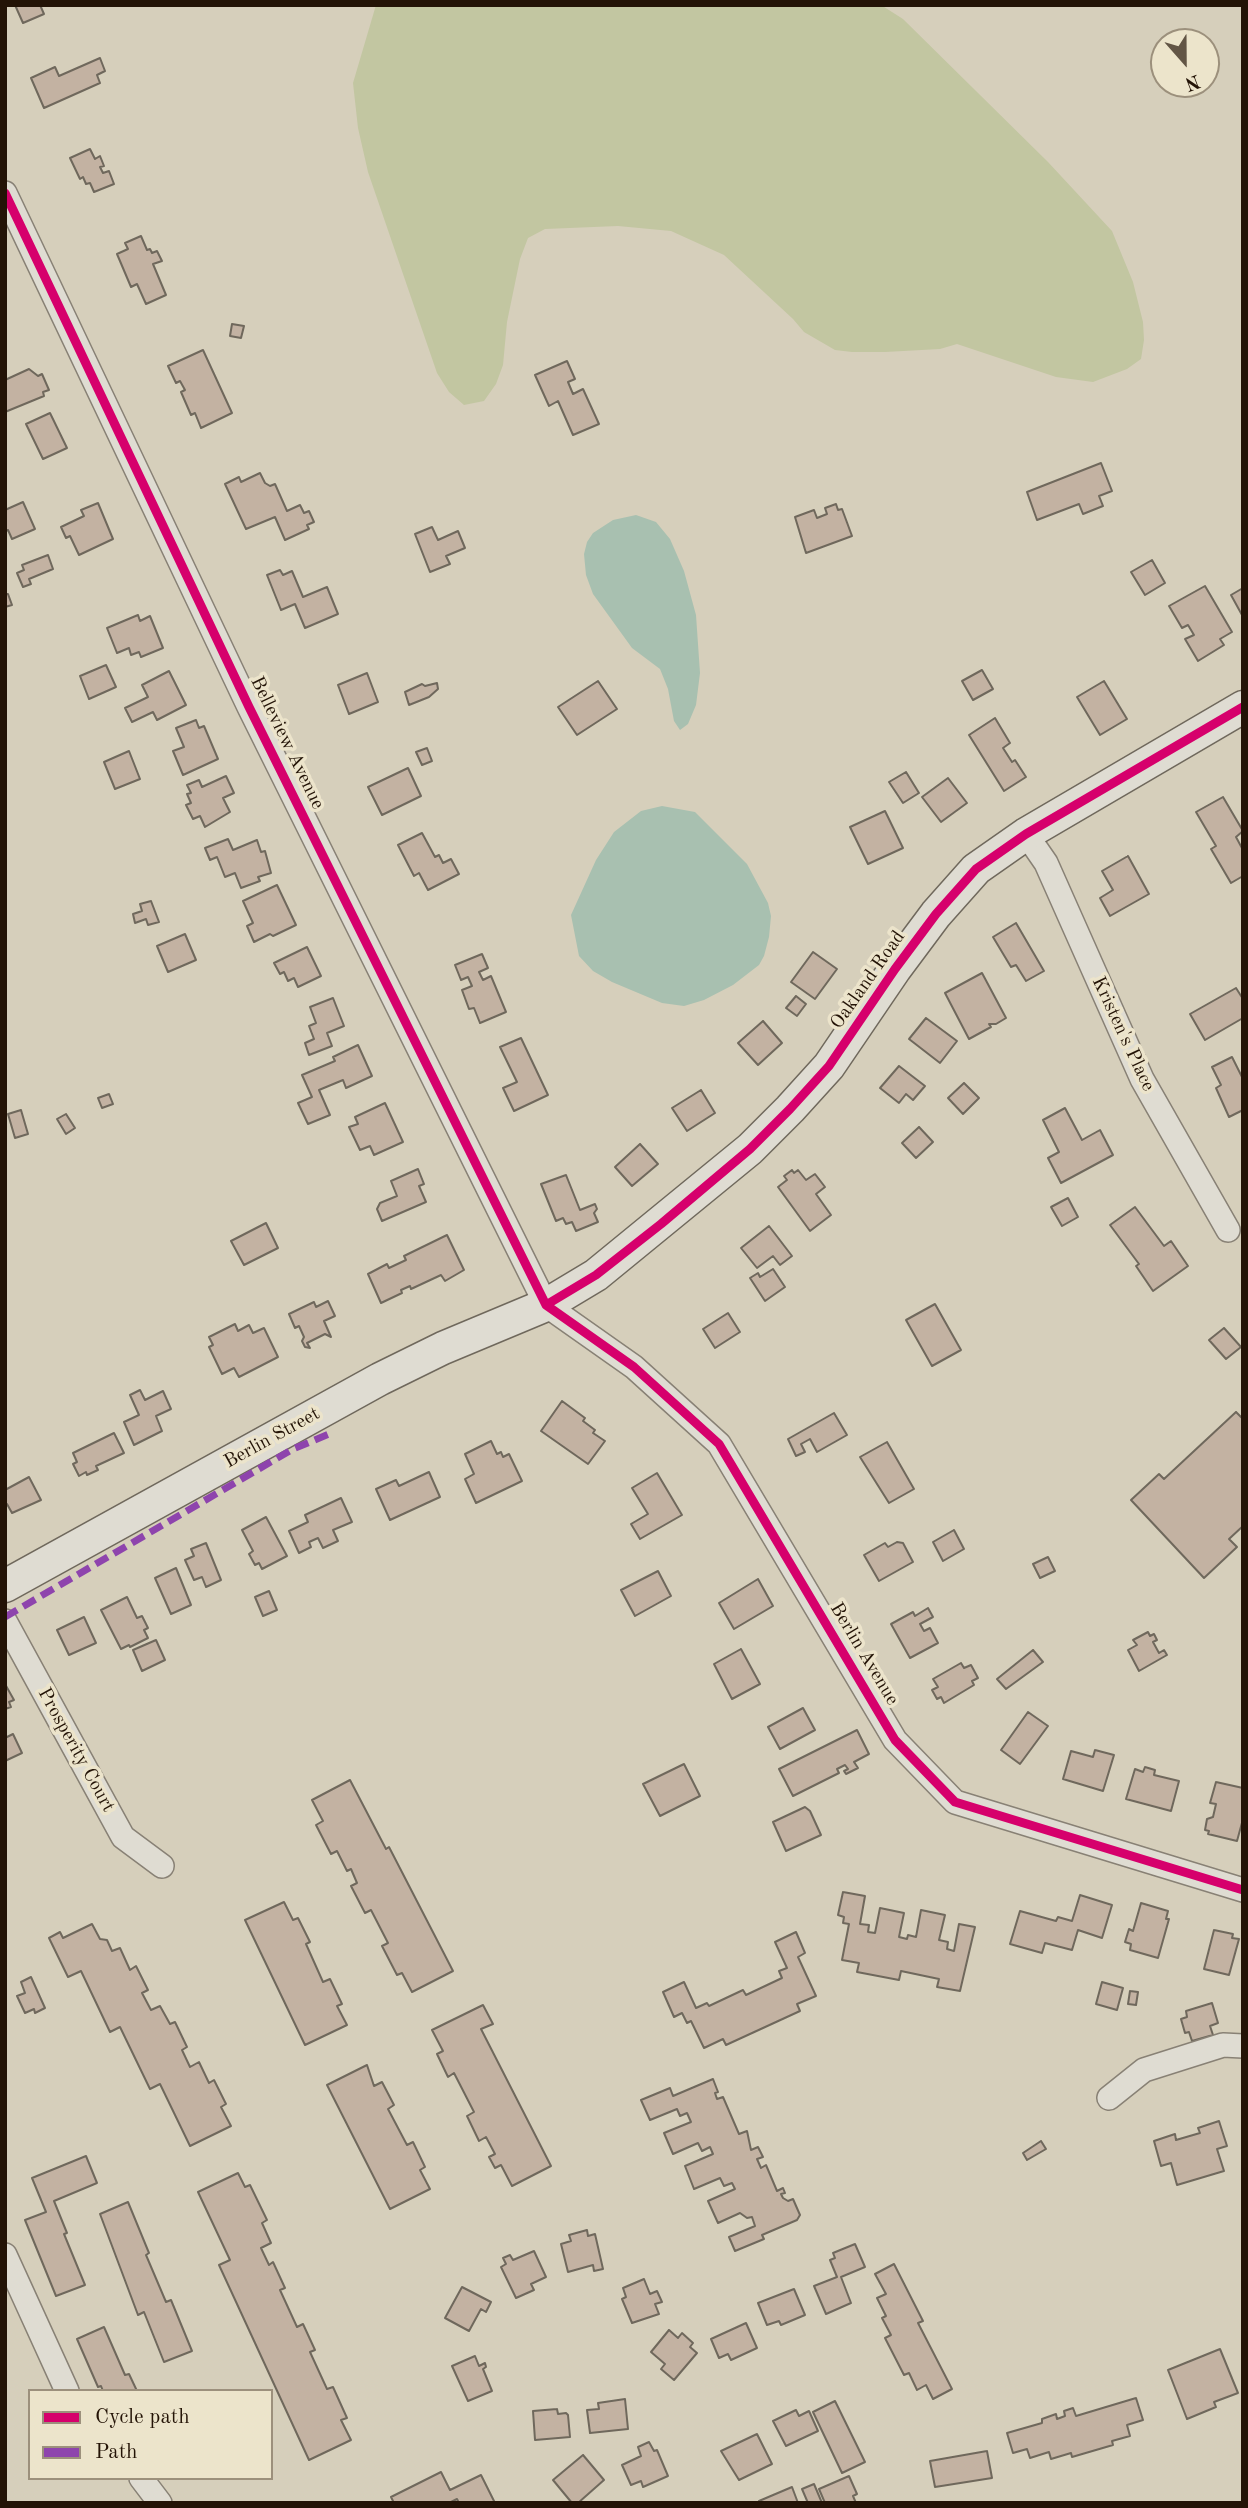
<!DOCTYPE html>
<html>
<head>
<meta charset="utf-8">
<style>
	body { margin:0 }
	#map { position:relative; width:1248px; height:2508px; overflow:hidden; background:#d6cfbb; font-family:"Old Standard TT",serif }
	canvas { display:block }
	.frame { position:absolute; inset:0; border:7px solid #231306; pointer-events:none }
	.legend { position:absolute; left:28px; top:2389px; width:245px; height:91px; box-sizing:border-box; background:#ece4cb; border:2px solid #9c907c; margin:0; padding:9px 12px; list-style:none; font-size:21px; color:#231306 }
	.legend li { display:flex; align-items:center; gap:14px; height:35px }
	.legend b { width:35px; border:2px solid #9c907c }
	.north { position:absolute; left:1150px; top:28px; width:70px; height:70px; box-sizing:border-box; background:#ece4cb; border:2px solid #9c907c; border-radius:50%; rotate:159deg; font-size:19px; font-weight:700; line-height:28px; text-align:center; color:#231306 }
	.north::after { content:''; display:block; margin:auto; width:24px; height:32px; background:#625545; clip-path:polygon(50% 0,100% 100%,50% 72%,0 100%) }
</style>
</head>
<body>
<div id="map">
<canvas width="1248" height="2508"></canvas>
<div class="frame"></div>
<ul class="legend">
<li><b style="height:9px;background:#d6006c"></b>Cycle path</li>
<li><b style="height:9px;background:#8e44ad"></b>Path</li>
</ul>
<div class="north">N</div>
</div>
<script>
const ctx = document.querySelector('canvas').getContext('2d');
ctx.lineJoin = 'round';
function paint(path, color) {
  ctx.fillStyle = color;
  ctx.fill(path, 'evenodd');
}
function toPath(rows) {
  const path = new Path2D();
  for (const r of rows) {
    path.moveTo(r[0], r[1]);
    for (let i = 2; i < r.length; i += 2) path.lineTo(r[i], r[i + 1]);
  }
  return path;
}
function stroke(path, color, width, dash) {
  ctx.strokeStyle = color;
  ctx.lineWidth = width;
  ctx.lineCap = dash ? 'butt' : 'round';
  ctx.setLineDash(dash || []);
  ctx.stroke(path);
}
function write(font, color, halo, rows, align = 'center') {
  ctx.font = font + ' "Old Standard TT",serif';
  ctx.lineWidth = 7;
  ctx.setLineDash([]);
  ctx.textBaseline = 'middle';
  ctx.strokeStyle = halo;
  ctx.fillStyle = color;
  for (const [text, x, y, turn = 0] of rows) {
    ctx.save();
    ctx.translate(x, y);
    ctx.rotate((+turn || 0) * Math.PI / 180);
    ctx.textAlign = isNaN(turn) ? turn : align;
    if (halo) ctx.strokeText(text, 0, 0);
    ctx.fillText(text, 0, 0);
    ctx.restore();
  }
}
paint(toPath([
	[376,5,881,5,903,19,1048,162,1112,231,1133,282,1143,322,1144,340,1141,359,1127,369,1093,382,1056,377,957,344,940,349,885,352,852,352,835,350,804,332,793,319,724,255,671,231,618,226,545,229,528,238,520,259,507,322,503,365,496,384,484,401,464,405,449,392,437,373,368,172,358,128,353,83]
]), '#c2c6a1');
paint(toPath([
	[636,515,656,522,670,539,684,571,696,615,700,673,696,705,688,724,680,730,674,721,668,689,660,669,632,648,593,594,586,575,584,554,587,542,593,533,613,520],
	[662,806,695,812,747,864,768,903,771,916,769,937,764,956,759,965,733,985,704,1000,684,1006,662,1003,612,982,593,971,579,956,571,915,596,860,614,832,641,811]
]), '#a8c0b0');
const building = toPath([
	[15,5,40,5,44,14,23,23,15,5],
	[100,58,105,71,97,75,100,83,44,108,31,78,55,67,59,76,100,58],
	[90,149,95,159,100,156,104,166,100,167,103,173,109,171,114,184,94,192,90,183,86,184,83,177,80,179,70,158,90,149],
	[141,236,147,250,150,249,152,253,157,251,162,261,153,264,166,295,146,304,137,284,131,287,117,254,128,249,125,243,141,236],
	[232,324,244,326,241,338,230,336,232,324],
	[203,350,232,413,201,428,195,413,191,415,181,392,185,390,180,381,176,383,168,366,203,350],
	[567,361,575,379,568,382,573,394,583,389,599,424,573,435,558,401,549,406,535,375,567,361],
	[29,369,38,376,42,374,49,390,43,392,44,396,5,412,5,380,29,369],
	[50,413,67,448,43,459,26,424,50,413],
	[1101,463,1112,491,1099,496,1103,506,1083,514,1079,504,1037,520,1027,492,1101,463],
	[260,473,265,483,270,486,275,484,287,511,300,505,304,513,309,511,314,522,307,525,309,529,285,540,275,517,246,529,225,484,239,477,241,482,260,473],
	[23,502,35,529,12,539,8,530,5,531,5,510,23,502],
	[98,503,113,539,79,555,70,536,66,538,61,527,84,516,81,510,98,503],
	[836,504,838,510,842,509,852,536,806,553,795,517,814,510,817,518,827,514,825,508,836,504],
	[432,527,438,540,458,531,465,548,446,556,450,564,430,572,415,534,432,527],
	[48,555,53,569,29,579,31,584,23,587,17,573,24,570,22,565,48,555],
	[1152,560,1165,583,1145,595,1131,572,1152,560],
	[280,570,283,575,292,571,303,597,327,587,338,614,305,628,295,604,281,610,267,575,280,570],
	[1205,586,1232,632,1220,639,1224,645,1198,661,1185,639,1194,635,1188,625,1182,628,1169,606,1205,586],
	[1243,588,1243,615,1242,615,1231,595,1243,588],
	[5,594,8,594,12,605,5,607,5,594],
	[138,615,140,621,150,616,163,648,141,657,139,652,131,655,129,648,117,653,107,628,138,615],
	[106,665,116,687,89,699,80,676,106,665],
	[982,670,993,689,973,700,962,681,982,670],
	[169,671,186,705,157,720,153,712,132,722,125,708,148,697,142,685,169,671],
	[367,673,378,702,349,714,338,685,367,673],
	[598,681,617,709,577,735,558,707,598,681],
	[1104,681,1127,719,1100,735,1077,697,1104,681],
	[437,683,438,689,429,697,409,705,405,692,422,684,425,686,437,683],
	[995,718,1010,743,1003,748,1012,762,1015,760,1026,777,1004,791,969,735,995,718],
	[196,720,199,728,204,726,218,759,183,775,173,751,184,747,176,728,196,720],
	[427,748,432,761,422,765,416,752,427,748],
	[129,751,140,779,115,789,104,762,129,751],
	[408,768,421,796,382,815,368,787,408,768],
	[906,772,919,793,903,803,889,782,906,772],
	[226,776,234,793,223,798,230,812,205,827,200,816,193,819,186,805,191,803,187,794,191,793,187,785,199,780,202,787,226,776],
	[948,778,967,803,941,822,922,797,948,778],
	[1223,797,1243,831,1236,837,1243,850,1243,876,1231,883,1211,849,1216,846,1196,812,1223,797],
	[885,811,903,848,868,864,850,827,885,811],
	[422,833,435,857,439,855,443,863,451,859,459,874,428,890,419,873,414,876,398,845,422,833],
	[228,839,233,850,257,840,261,852,265,851,271,873,258,877,260,881,241,888,235,873,225,877,217,857,210,860,205,848,228,839],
	[1128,856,1149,894,1110,916,1100,898,1113,890,1102,871,1128,856],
	[277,885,296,925,273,936,270,934,254,942,247,926,253,923,243,901,277,885],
	[151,901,159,922,148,925,146,919,135,923,133,914,142,911,140,904,151,901],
	[1016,923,1044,971,1026,981,1016,965,1011,967,993,937,1016,923],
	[185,934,196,960,168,972,157,946,185,934],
	[307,947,321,976,298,987,294,978,288,981,284,972,280,974,274,963,307,947],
	[813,952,837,969,815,999,791,982,813,952],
	[482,954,488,968,479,972,483,980,491,976,506,1012,480,1023,474,1008,469,1009,462,990,472,986,468,977,461,980,455,965,482,954],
	[982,973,1006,1018,996,1024,989,1024,991,1027,969,1039,945,993,982,973],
	[1236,988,1243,999,1243,1018,1205,1040,1190,1014,1236,988],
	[796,996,806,1004,797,1016,786,1008,796,996],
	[333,998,344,1026,327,1033,332,1046,309,1055,305,1043,314,1039,309,1026,316,1023,310,1007,333,998],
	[926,1018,957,1041,940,1063,909,1039,926,1018],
	[763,1021,782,1043,758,1065,738,1043,763,1021],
	[521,1038,548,1095,514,1111,503,1088,517,1082,500,1047,521,1038],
	[358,1045,372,1076,346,1088,343,1080,319,1090,330,1115,308,1124,298,1103,312,1097,302,1075,335,1061,333,1057,358,1045],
	[1232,1057,1243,1079,1243,1110,1229,1117,1216,1088,1221,1085,1212,1067,1232,1057],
	[899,1066,925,1086,913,1100,906,1094,899,1103,880,1088,899,1066],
	[964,1083,979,1098,963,1114,948,1098,964,1083],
	[701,1090,715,1113,687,1131,672,1108,701,1090],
	[109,1094,113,1104,102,1108,98,1098,109,1094],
	[385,1103,403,1142,374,1155,370,1146,360,1150,349,1127,358,1124,355,1117,385,1103],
	[1065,1108,1082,1140,1100,1130,1113,1155,1061,1183,1048,1158,1059,1152,1043,1120,1065,1108],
	[21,1110,28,1134,15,1138,8,1114,21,1110],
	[66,1114,75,1128,66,1134,57,1119,66,1114],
	[919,1127,933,1142,916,1158,902,1143,919,1127],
	[640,1144,658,1164,632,1186,615,1167,640,1144],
	[418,1169,424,1184,419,1186,426,1202,382,1221,377,1209,380,1203,397,1196,391,1181,418,1169],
	[792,1170,794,1173,798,1170,806,1180,815,1174,825,1187,816,1194,831,1215,810,1231,778,1187,787,1180,784,1176,792,1170],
	[566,1175,580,1210,595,1204,597,1209,594,1213,598,1222,576,1231,572,1222,566,1224,563,1218,556,1221,541,1184,566,1175],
	[1068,1198,1078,1217,1062,1226,1051,1207,1068,1198],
	[1135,1207,1164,1246,1171,1241,1188,1266,1153,1291,1136,1266,1139,1264,1110,1225,1135,1207],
	[266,1223,278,1248,244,1265,231,1241,266,1223],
	[769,1226,792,1256,780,1265,773,1256,757,1268,741,1248,769,1226],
	[447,1235,464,1270,445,1281,441,1275,411,1289,410,1286,401,1290,402,1293,381,1303,368,1274,387,1264,389,1268,406,1260,404,1256,447,1235],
	[773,1269,785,1287,765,1301,750,1278,758,1273,760,1277,773,1269],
	[328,1301,335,1316,324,1321,331,1337,325,1334,307,1343,310,1348,305,1347,302,1341,304,1337,299,1326,295,1328,289,1314,314,1302,316,1307,328,1301],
	[935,1304,961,1350,932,1366,906,1320,935,1304],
	[728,1313,740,1332,715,1348,703,1329,728,1313],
	[235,1324,238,1331,249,1325,253,1333,264,1328,278,1357,239,1377,234,1368,222,1374,209,1347,213,1345,209,1337,235,1324],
	[1224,1328,1241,1347,1226,1359,1209,1340,1224,1328],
	[140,1390,145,1400,163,1391,171,1409,156,1416,162,1431,134,1445,124,1422,139,1415,130,1395,140,1390],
	[562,1401,585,1418,583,1421,595,1430,593,1433,605,1441,588,1464,541,1431,562,1401],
	[1236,1412,1243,1419,1243,1526,1229,1539,1237,1547,1204,1578,1131,1500,1159,1474,1164,1479,1236,1412],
	[834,1413,847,1435,817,1452,810,1439,801,1444,805,1452,796,1456,788,1439,834,1413],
	[114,1433,124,1453,96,1466,98,1470,87,1475,86,1472,79,1476,73,1464,77,1462,73,1453,114,1433],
	[491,1441,497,1454,501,1452,503,1457,509,1454,522,1481,476,1503,465,1479,474,1474,465,1454,491,1441],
	[887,1442,914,1489,889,1503,860,1457,887,1442],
	[429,1472,440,1497,390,1520,376,1489,396,1480,399,1486,429,1472],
	[657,1473,682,1515,640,1539,631,1524,648,1514,632,1488,657,1473],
	[29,1477,41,1500,12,1513,7,1504,5,1505,5,1490,29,1477],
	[341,1498,352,1522,333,1530,338,1541,323,1548,318,1538,309,1542,311,1547,299,1553,289,1531,308,1522,305,1515,341,1498],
	[266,1517,287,1556,262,1569,259,1563,255,1565,249,1554,253,1551,242,1530,266,1517],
	[954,1530,964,1549,943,1561,933,1542,954,1530],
	[897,1542,903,1543,913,1562,879,1581,864,1555,885,1543,888,1547,897,1542],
	[206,1543,221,1580,206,1587,202,1577,194,1580,185,1560,194,1556,191,1549,206,1543],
	[1048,1557,1055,1571,1040,1578,1033,1564,1048,1557],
	[176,1568,191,1605,171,1614,155,1578,176,1568],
	[658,1571,671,1596,635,1616,621,1590,658,1571],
	[758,1579,773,1606,734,1629,719,1603,758,1579],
	[269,1591,277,1610,263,1616,255,1597,269,1591],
	[127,1597,137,1618,142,1616,148,1628,144,1630,148,1638,130,1647,129,1645,121,1649,101,1610,127,1597],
	[928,1608,933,1617,920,1624,924,1631,930,1628,938,1643,910,1658,891,1624,913,1612,915,1616,928,1608],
	[84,1617,96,1643,69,1655,57,1630,84,1617],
	[1148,1632,1150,1636,1154,1634,1157,1640,1153,1642,1159,1653,1164,1650,1167,1655,1139,1671,1128,1650,1137,1645,1133,1640,1148,1632],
	[156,1640,165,1660,142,1671,133,1650,156,1640],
	[741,1649,760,1684,732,1699,714,1664,741,1649],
	[1033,1650,1043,1662,1006,1689,997,1679,1033,1650],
	[961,1663,964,1668,971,1665,978,1678,972,1681,974,1685,944,1703,941,1697,937,1699,932,1690,938,1687,933,1679,961,1663],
	[5,1684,14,1700,9,1702,11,1707,5,1709,5,1684],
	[803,1708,815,1730,780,1749,768,1727,803,1708],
	[1028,1712,1048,1726,1020,1764,1001,1750,1028,1712],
	[857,1730,869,1754,854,1762,858,1768,846,1774,844,1771,848,1769,845,1765,837,1769,839,1773,793,1796,779,1769,857,1730],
	[13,1734,22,1753,5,1761,5,1738,13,1734],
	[1095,1750,1114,1755,1103,1791,1063,1779,1071,1751,1093,1757,1095,1750],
	[684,1764,700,1796,660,1816,643,1784,684,1764],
	[1145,1767,1155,1770,1154,1775,1179,1781,1171,1811,1126,1799,1135,1769,1143,1772,1145,1767],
	[350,1780,386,1849,389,1847,453,1971,412,1992,402,1973,397,1975,382,1946,388,1943,371,1910,365,1913,351,1886,357,1883,351,1869,347,1871,337,1851,331,1854,316,1825,323,1821,312,1800,350,1780],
	[1216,1782,1243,1788,1243,1819,1237,1841,1208,1834,1209,1831,1205,1830,1207,1819,1213,1817,1216,1804,1210,1803,1216,1782],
	[805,1807,810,1811,821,1835,786,1851,773,1822,805,1807],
	[843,1892,865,1896,860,1924,869,1925,868,1932,875,1933,880,1908,904,1913,899,1937,907,1939,908,1935,916,1937,921,1910,945,1915,939,1940,948,1942,947,1949,954,1951,959,1924,975,1927,960,1991,937,1987,939,1979,901,1971,899,1980,857,1972,859,1963,842,1960,849,1924,843,1923,844,1917,838,1915,843,1892],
	[1080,1895,1112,1905,1102,1938,1078,1930,1072,1950,1045,1943,1042,1953,1010,1944,1020,1911,1056,1921,1058,1917,1072,1921,1080,1895],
	[284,1902,293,1920,298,1918,310,1942,306,1944,323,1982,330,1979,342,2004,337,2006,347,2025,305,2045,245,1920,284,1902],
	[1141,1903,1168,1911,1166,1919,1169,1919,1158,1958,1130,1950,1131,1944,1125,1942,1129,1929,1133,1931,1141,1903],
	[92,1924,100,1939,107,1940,112,1951,120,1948,130,1970,136,1966,148,1990,142,1993,151,2010,160,2006,170,2024,175,2022,187,2047,182,2050,190,2067,199,2062,209,2083,214,2080,226,2104,221,2107,231,2126,190,2146,160,2084,150,2089,120,2027,110,2032,81,1971,68,1977,49,1938,60,1932,63,1938,92,1924],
	[1214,1930,1233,1934,1232,1938,1239,1939,1229,1975,1204,1969,1214,1930],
	[796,1932,805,1953,798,1957,816,1996,797,2004,800,2011,726,2045,723,2039,704,2048,691,2021,687,2023,682,2013,674,2017,663,1992,684,1982,696,2008,707,2003,709,2006,743,1990,746,1995,782,1978,779,1971,787,1968,775,1942,796,1932],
	[31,1977,45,2008,35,2013,34,2009,25,2013,17,1996,25,1993,21,1982,31,1977],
	[1102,1982,1123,1988,1117,2010,1096,2004,1102,1982],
	[1130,1991,1138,1992,1136,2005,1128,2004,1130,1991],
	[1212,2003,1218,2023,1210,2026,1213,2035,1192,2041,1189,2032,1185,2033,1181,2019,1187,2017,1186,2011,1212,2003],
	[483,2005,493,2024,481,2029,551,2166,512,2186,501,2165,495,2168,489,2157,495,2154,486,2137,479,2141,467,2116,474,2112,454,2073,448,2077,437,2054,443,2051,432,2030,483,2005],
	[367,2065,374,2086,382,2082,394,2105,388,2109,407,2145,413,2142,425,2167,420,2170,430,2189,390,2209,327,2085,367,2065],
	[713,2079,718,2092,715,2093,717,2099,723,2097,739,2134,747,2131,751,2150,758,2147,763,2157,757,2159,761,2168,766,2165,777,2191,783,2188,785,2193,781,2194,783,2198,788,2201,793,2199,800,2215,797,2220,762,2235,764,2239,735,2251,729,2237,755,2226,752,2217,747,2218,740,2213,718,2223,708,2201,735,2189,732,2183,724,2186,720,2178,694,2189,685,2166,713,2154,710,2147,702,2151,698,2143,673,2154,664,2133,691,2122,687,2113,680,2116,677,2109,650,2120,641,2100,670,2088,673,2096,713,2079],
	[1219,2121,1227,2146,1217,2149,1224,2171,1177,2185,1171,2163,1161,2166,1154,2141,1175,2134,1176,2140,1200,2133,1198,2128,1219,2121],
	[1041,2141,1046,2149,1027,2160,1023,2153,1041,2141],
	[86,2156,97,2183,54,2201,67,2233,64,2234,85,2285,56,2296,25,2220,46,2212,32,2178,86,2156],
	[238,2173,245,2187,250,2185,267,2220,262,2223,271,2243,261,2248,269,2265,273,2262,285,2288,280,2290,297,2327,303,2324,315,2350,310,2352,327,2389,333,2387,347,2418,341,2420,351,2440,309,2460,219,2265,230,2260,198,2192,238,2173],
	[128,2202,149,2253,146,2255,166,2302,171,2300,192,2351,164,2362,144,2312,138,2315,100,2214,128,2202],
	[587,2230,588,2236,595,2234,603,2269,594,2271,593,2265,568,2272,561,2244,571,2241,569,2235,587,2230],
	[855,2244,865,2267,841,2277,851,2303,826,2314,814,2286,837,2277,830,2260,835,2258,833,2253,855,2244],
	[534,2251,546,2277,531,2284,534,2290,516,2298,501,2267,506,2264,503,2258,510,2255,513,2260,534,2251],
	[894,2264,923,2321,918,2323,952,2389,933,2399,926,2385,917,2390,909,2373,904,2375,885,2338,891,2335,882,2318,886,2316,877,2298,886,2294,875,2274,894,2264],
	[644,2279,650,2294,657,2291,662,2302,655,2304,659,2314,632,2323,622,2299,626,2297,623,2288,644,2279],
	[462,2287,491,2302,486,2312,481,2309,469,2331,445,2318,462,2287],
	[794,2289,805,2315,781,2325,779,2321,767,2325,758,2303,794,2289],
	[746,2323,757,2348,731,2360,728,2354,719,2358,711,2339,746,2323],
	[104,2327,125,2375,129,2374,137,2391,103,2391,101,2386,98,2387,77,2339,104,2327],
	[669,2330,678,2338,682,2333,693,2343,690,2347,697,2353,674,2380,661,2369,665,2364,651,2352,669,2330],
	[1220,2349,1238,2393,1214,2402,1216,2407,1187,2419,1168,2370,1220,2349],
	[475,2356,479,2366,485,2363,486,2367,483,2369,492,2391,468,2401,452,2366,475,2356],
	[1136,2398,1143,2420,1127,2425,1130,2436,1112,2441,1113,2445,1072,2457,1071,2453,1051,2459,1049,2452,1030,2458,1027,2449,1013,2453,1007,2433,1042,2423,1042,2419,1056,2414,1057,2419,1065,2416,1064,2411,1073,2408,1076,2416,1136,2398],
	[625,2399,628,2429,590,2433,587,2410,599,2409,598,2403,625,2399],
	[835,2401,865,2462,842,2473,813,2412,835,2401],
	[557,2409,558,2414,566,2413,568,2415,570,2437,535,2440,533,2411,557,2409],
	[796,2410,799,2416,809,2411,818,2431,786,2446,773,2421,796,2410],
	[757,2434,772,2464,739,2480,721,2451,757,2434],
	[649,2442,654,2451,657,2450,668,2476,643,2487,641,2481,631,2485,622,2465,641,2456,638,2447,649,2442],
	[987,2451,992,2478,935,2487,930,2461,987,2451],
	[583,2455,604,2480,578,2503,572,2503,553,2480,583,2455],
	[441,2472,450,2490,481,2475,495,2503,459,2503,457,2499,449,2503,394,2503,391,2497,441,2472],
	[849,2476,857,2494,853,2496,856,2503,825,2503,819,2489,849,2476],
	[814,2484,822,2503,808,2503,802,2489,814,2484],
	[792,2487,798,2503,760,2503,759,2501,792,2487]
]);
paint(building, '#c3b2a2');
stroke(building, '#6f685c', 2);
const street = toPath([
	[5,193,249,707,546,1305,634,1367,719,1444,895,1740,955,1802,1243,1890],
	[1026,834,1046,863,1142,1079,1228,1230],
	[5,1621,123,1837,162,1866],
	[1109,2098,1144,2070,1223,2045,1243,2046],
	[5,2255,67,2391],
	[141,2478,160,2503]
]);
const secondary = toPath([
	[5,1586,380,1379,443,1348,546,1305,596,1275,750,1149,790,1109,829,1066,895,969,936,914,976,869,1026,834,1243,707]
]);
stroke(street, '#888175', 26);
stroke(secondary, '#6f685c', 35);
stroke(street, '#dfdcd2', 23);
stroke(secondary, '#dfdcd2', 32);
stroke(toPath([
	[5,1617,293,1449,334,1432]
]), '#8e44ad', 7, [14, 7]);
stroke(toPath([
	[5,193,249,707,546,1305],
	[546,1305,634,1367,719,1444,895,1740,955,1802,1243,1890],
	[546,1305,596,1275,661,1224,750,1149,790,1109,829,1066,895,969,936,914,976,869,1026,834,1243,707]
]), '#d6006c', 9);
write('19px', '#231306', '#ece4cb', [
	["Belleview Avenue",287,743,64],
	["Oakland Road",868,980,-55],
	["Kristen's Place",1123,1034,65],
	["Berlin Street",272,1438,-29],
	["Berlin Avenue",864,1654,59],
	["Prosperity Court",76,1750,61]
]);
</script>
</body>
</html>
